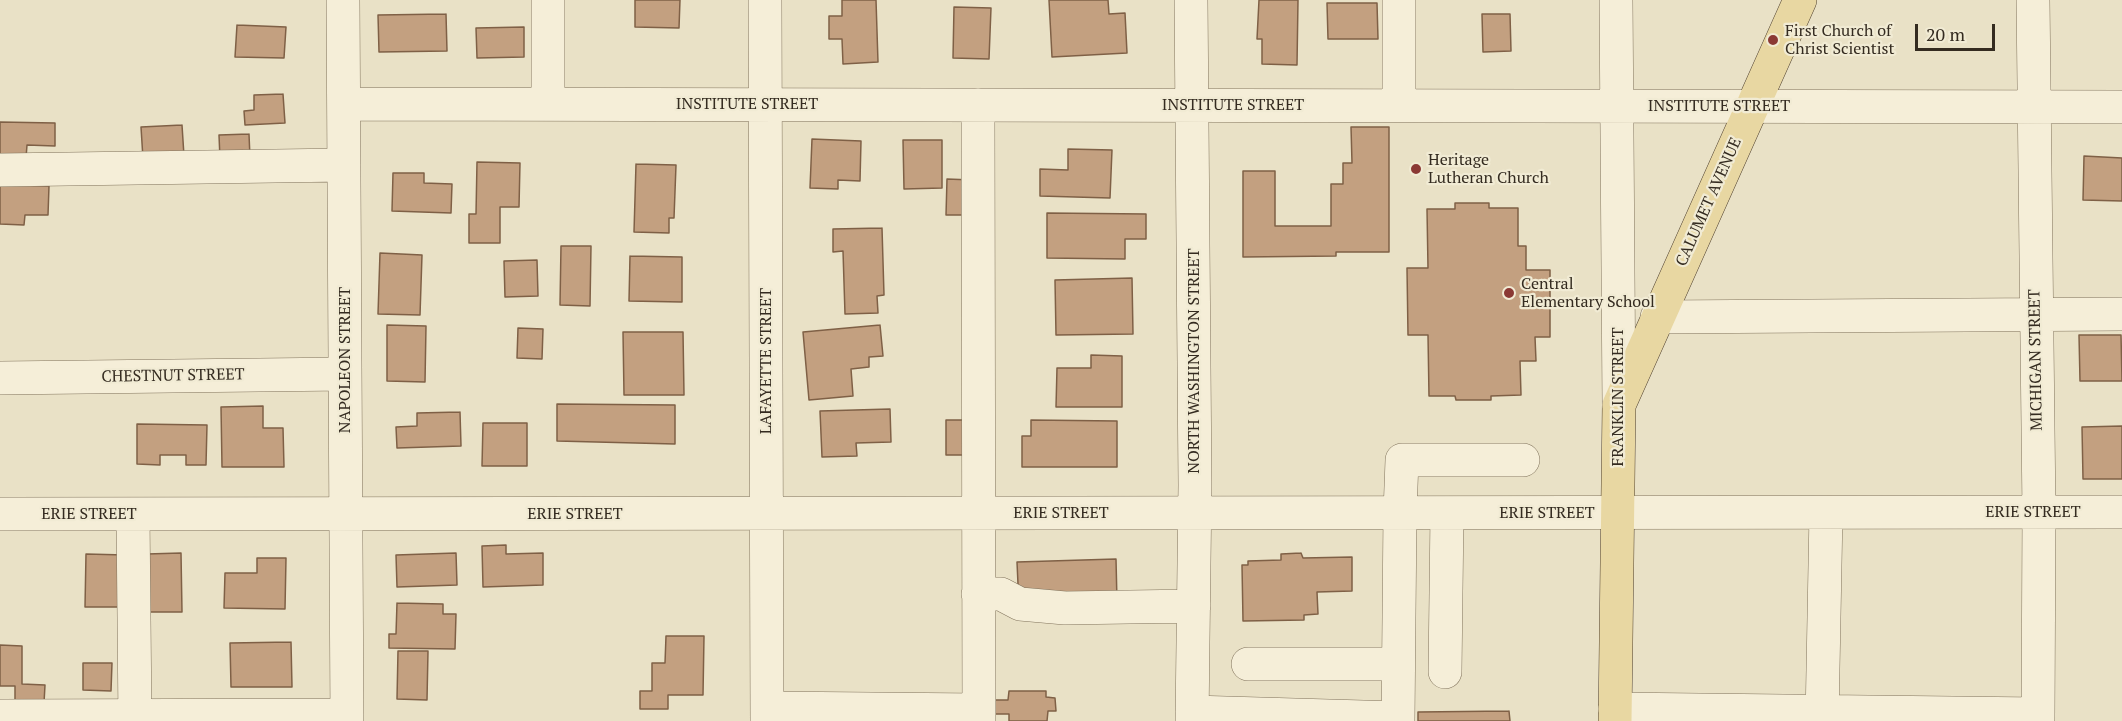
<!DOCTYPE html>
<html>
<head>
<meta charset="utf-8">
<style>
	body { margin:0 }
	#map { position:relative; width:2122px; height:721px; overflow:hidden; background:#e9e1c6; font-family:"PT Serif",serif }
	canvas { display:block }
	.scale { position:absolute; left:1915px; top:24px; width:80px; height:27px; box-sizing:border-box; border:3px solid #342b20; border-top:0; padding-left:8px; font-size:18px; line-height:21px; white-space:nowrap; color:#342b20; -webkit-text-stroke:4px #f1ebd4; paint-order:stroke }
</style>
</head>
<body>
<div id="map">
<canvas width="2122" height="721"></canvas>
<div class="scale">20 m</div>
</div>
<script>
const ctx = document.querySelector('canvas').getContext('2d');
ctx.lineJoin = 'round';
function paint(path, color) {
  ctx.fillStyle = color;
  ctx.fill(path, 'evenodd');
}
function toPath(rows) {
  const path = new Path2D();
  for (const r of rows) {
    path.moveTo(r[0], r[1]);
    for (let i = 2; i < r.length; i += 2) path.lineTo(r[i], r[i + 1]);
  }
  return path;
}
function stroke(path, color, width, dash) {
  ctx.strokeStyle = color;
  ctx.lineWidth = width;
  ctx.lineCap = dash ? 'butt' : 'round';
  ctx.setLineDash(dash || []);
  ctx.stroke(path);
}
function write(font, color, halo, rows, align = 'center') {
  ctx.font = font + ' "PT Serif",serif';
  ctx.lineWidth = 4.5;
  ctx.setLineDash([]);
  ctx.textBaseline = 'middle';
  ctx.strokeStyle = halo;
  ctx.fillStyle = color;
  for (const [text, x, y, turn = 0] of rows) {
    ctx.save();
    ctx.translate(x, y);
    ctx.rotate((+turn || 0) * Math.PI / 180);
    ctx.textAlign = isNaN(turn) ? turn : align;
    if (halo) ctx.strokeText(text, 0, 0);
    ctx.fillText(text, 0, 0);
    ctx.restore();
  }
}
const building = toPath([
	[635,0,680,0,679,28,635,27,635,0],
	[842,0,876,0,878,62,843,64,842,39,829,39,829,16,842,16,842,0],
	[1049,0,1108,0,1109,14,1125,13,1127,53,1052,57,1049,0],
	[1259,0,1298,0,1297,65,1262,64,1262,39,1257,39,1259,0],
	[1327,3,1377,3,1378,39,1328,39,1327,3],
	[954,7,991,8,989,59,953,58,954,7],
	[446,14,447,51,379,52,378,15,446,14],
	[1482,14,1510,14,1511,51,1483,52,1482,14],
	[237,25,286,27,284,58,235,57,237,25],
	[524,27,524,57,477,58,476,28,524,27],
	[283,94,285,123,245,125,244,111,254,110,254,95,283,94],
	[0,122,55,123,55,146,27,145,26,158,0,157,0,122],
	[182,125,184,156,143,159,141,127,182,125],
	[1351,127,1389,127,1389,252,1336,252,1336,256,1243,257,1243,171,1275,171,1275,226,1331,226,1331,184,1343,184,1343,163,1352,163,1351,127],
	[249,134,250,158,220,159,219,135,249,134],
	[812,139,861,141,860,181,838,180,838,189,810,188,812,139],
	[903,140,942,140,942,188,904,189,903,140],
	[1068,149,1112,150,1110,198,1040,196,1040,169,1068,170,1068,149],
	[2084,156,2122,158,2122,201,2083,200,2084,156],
	[477,162,520,163,519,207,500,207,500,243,469,243,469,214,476,214,477,162],
	[636,164,676,165,674,218,669,218,669,233,634,232,636,164],
	[393,173,424,173,424,183,452,184,451,213,392,211,393,173],
	[947,179,972,180,971,215,946,215,947,179],
	[0,184,49,186,48,215,25,215,24,225,0,224,0,184],
	[1455,203,1489,203,1489,208,1518,208,1518,246,1526,246,1526,270,1550,270,1550,337,1535,337,1536,361,1520,361,1521,395,1491,396,1491,400,1456,400,1455,396,1429,396,1428,335,1408,335,1407,268,1428,268,1427,209,1455,209,1455,203],
	[1047,213,1146,214,1146,239,1125,239,1125,259,1047,258,1047,213],
	[882,228,884,295,877,296,878,313,845,314,843,251,833,252,833,229,882,228],
	[561,246,591,246,590,306,560,305,561,246],
	[380,253,422,255,420,315,378,314,380,253],
	[630,256,682,257,682,302,629,301,630,256],
	[537,260,538,296,505,297,504,261,537,260],
	[1132,278,1133,334,1056,335,1055,280,1132,278],
	[387,325,426,326,425,382,387,381,387,325],
	[880,325,883,356,869,357,869,367,851,369,853,396,809,400,803,332,880,325],
	[518,328,543,329,542,359,517,358,518,328],
	[623,332,683,332,684,395,624,395,623,332],
	[2079,335,2121,335,2122,381,2080,381,2079,335],
	[1091,355,1122,356,1122,407,1056,407,1057,368,1091,368,1091,355],
	[557,404,675,405,675,444,557,441,557,404],
	[263,406,263,428,283,428,284,467,222,467,221,407,263,406],
	[890,409,891,442,856,443,857,456,822,457,820,411,890,409],
	[460,412,461,446,397,448,396,427,417,426,417,413,460,412],
	[946,420,973,420,972,455,946,455,946,420],
	[1031,420,1117,421,1117,467,1022,467,1022,436,1031,436,1031,420],
	[483,423,527,423,527,466,482,466,483,423],
	[137,424,207,425,206,465,186,465,186,455,160,455,160,465,137,464,137,424],
	[2122,426,2122,479,2083,479,2082,427,2122,426],
	[506,545,506,554,543,553,543,585,483,587,482,546,506,545],
	[181,553,182,612,148,612,147,554,181,553],
	[456,553,457,585,397,587,396,555,456,553],
	[1301,553,1303,558,1352,557,1352,591,1317,592,1318,614,1304,615,1304,620,1243,621,1242,565,1248,565,1248,561,1281,560,1281,554,1301,553],
	[86,554,125,555,125,607,85,607,86,554],
	[257,558,286,558,285,609,224,608,225,573,257,573,257,558],
	[1116,559,1117,602,1019,606,1017,562,1116,559],
	[397,603,443,604,443,614,456,614,455,649,389,648,389,634,396,634,397,603],
	[666,636,704,636,703,695,668,695,668,709,640,709,640,691,652,691,652,663,665,663,666,636],
	[291,642,292,687,231,687,230,643,291,642],
	[0,645,22,646,22,684,45,685,44,703,15,702,15,686,0,686,0,645],
	[398,651,428,651,427,700,397,699,398,651],
	[83,663,112,663,111,691,83,690,83,663],
	[1009,691,1046,691,1046,697,1055,698,1056,711,1048,711,1047,721,1009,721,1009,714,991,714,991,700,1008,700,1009,691],
	[1509,711,1510,721,1418,721,1418,712,1509,711]
]);
paint(building, '#c3a080');
stroke(building, '#7f6046', 1.5);
const minor = toPath([
	[343,0,347,721],
	[548,0,548,104],
	[765,0,767,721],
	[1191,0,1195,485,1192,721],
	[1399,0,1399,105],
	[1616,0,1619,405],
	[2033,0,2039,512,2038,721],
	[344,104,2122,107],
	[978,105,979,721],
	[0,170,344,165],
	[1657,317,2122,314],
	[0,378,345,374],
	[0,514,2122,512],
	[133,514,135,721],
	[978,594,1001,594,1020,604,1065,608,1194,606],
	[1248,664,1398,664],
	[1445,672,1447,513],
	[767,708,978,710],
	[1615,709,2038,714],
	[1192,712,1398,718],
	[0,716,347,715],
	[1398,721,1400,513,1402,460,1523,460],
	[1822,721,1826,513]
]);
const major = toPath([
	[1615,721,1619,405,1800,0]
]);
stroke(minor, '#82745d', 34);
stroke(major, '#514231', 34);
stroke(minor, '#f5eed8', 33);
stroke(major, '#e8d7a2', 33);
for (const [x, y, r, color] of [
	[1773,40,6,"#8b3934"],
	[1416,169,6,"#8b3934"],
	[1509,293,6,"#8b3934"]
]) {
  const dot = new Path2D();
  dot.arc(x, y, r, 0, 2 * Math.PI);
  ctx.fillStyle = color;
  ctx.fill(dot);
  stroke(dot, '#f1ebd4', 2);
}
write('16px', '#342b20', '#f1ebd4', [
	["First Church of",1785,31],
	["Christ Scientist",1785,49],
	["Heritage",1428,160],
	["Lutheran Church",1428,178],
	["Central",1521,284],
	["Elementary School",1521,302]
], 'left');
write('16px', '#342b20', '#f1ebd4', [
	["INSTITUTE STREET",747,104],
	["INSTITUTE STREET",1233,105],
	["INSTITUTE STREET",1719,106],
	["CALUMET AVENUE",1709,202,-66],
	["NAPOLEON STREET",345,360,-90],
	["MICHIGAN STREET",2036,360,-91],
	["LAFAYETTE STREET",766,361,-90],
	["NORTH WASHINGTON STREET",1194,361,-90],
	["CHESTNUT STREET",173,376,-1],
	["FRANKLIN STREET",1618,397,-90],
	["ERIE STREET",2033,512],
	["ERIE STREET",1061,513],
	["ERIE STREET",1547,513],
	["ERIE STREET",89,514],
	["ERIE STREET",575,514]
]);
</script>
</body>
</html>
